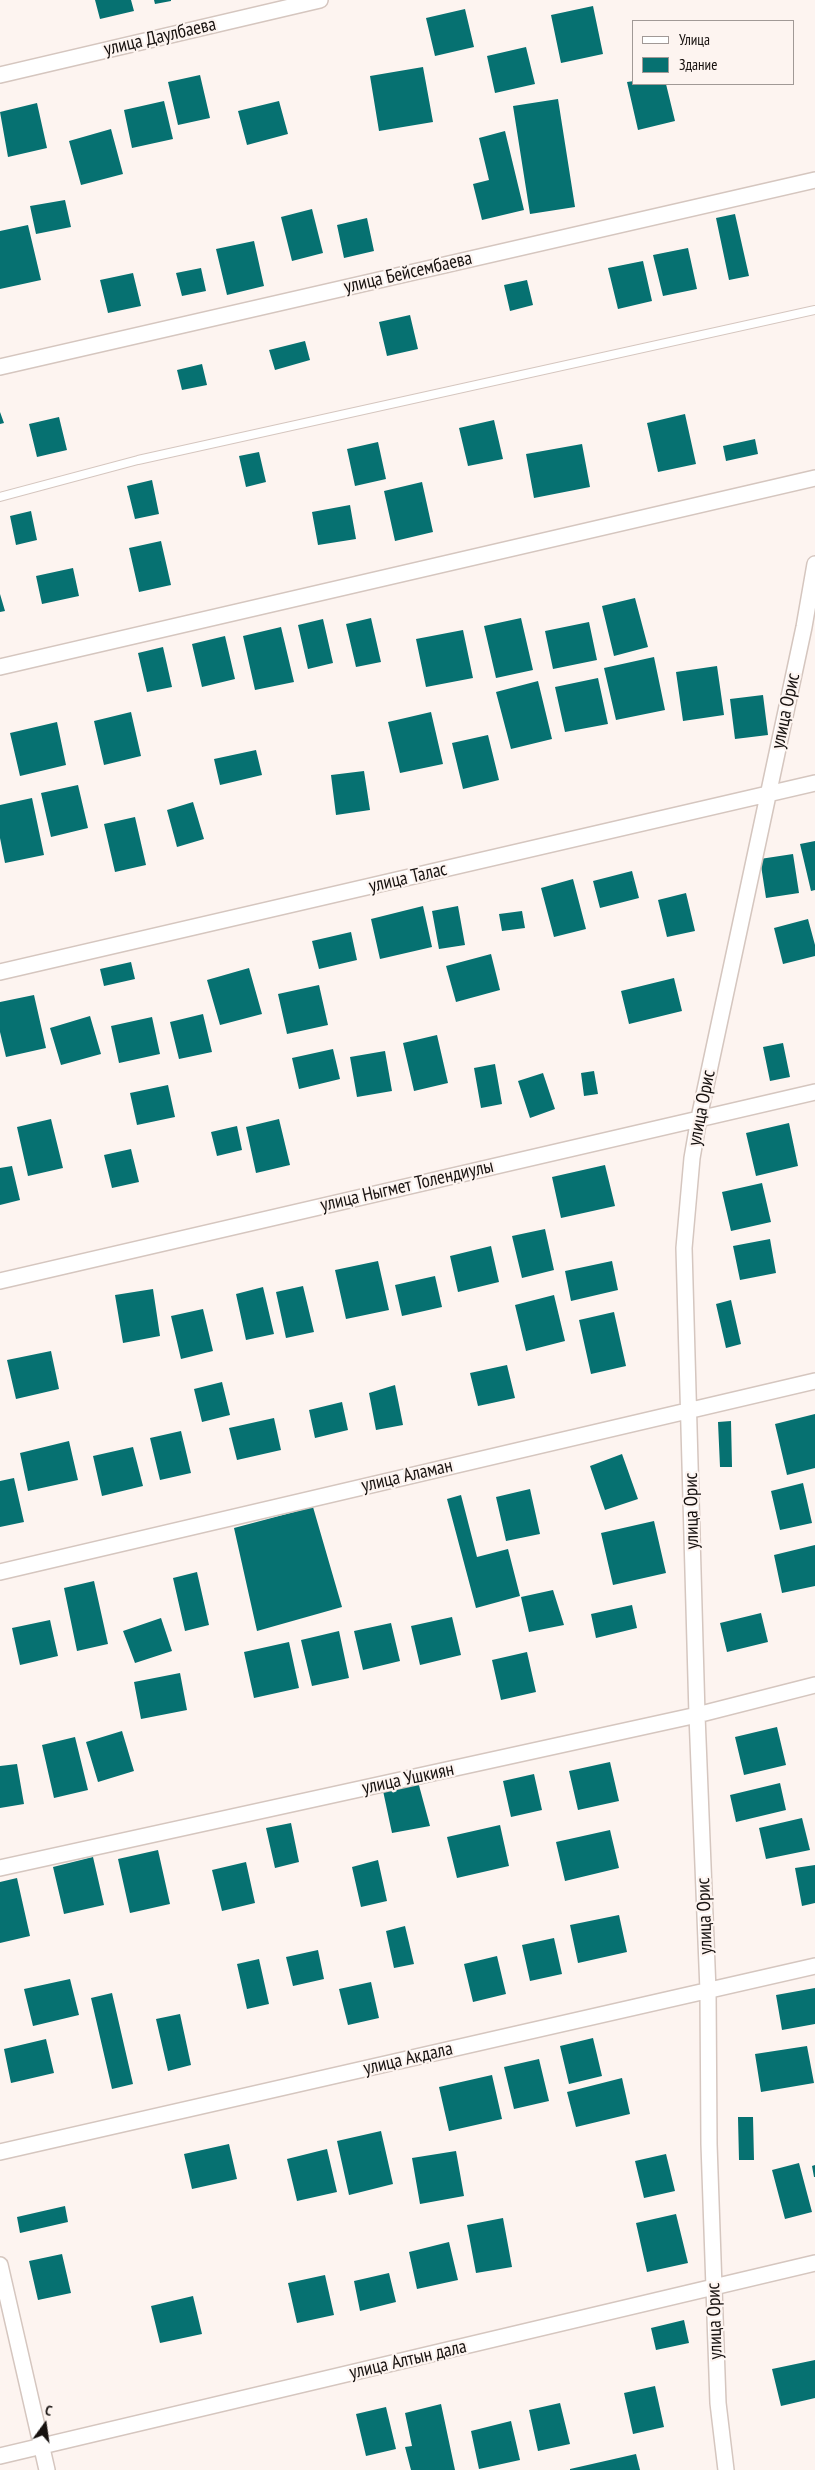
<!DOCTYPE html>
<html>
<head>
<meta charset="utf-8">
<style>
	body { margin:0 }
	#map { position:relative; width:815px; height:2470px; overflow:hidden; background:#fdf4f0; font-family:"PT Sans Narrow",sans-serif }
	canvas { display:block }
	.legend { position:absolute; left:632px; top:20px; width:162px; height:65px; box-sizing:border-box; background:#fdf4f0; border:1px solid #a19996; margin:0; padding:6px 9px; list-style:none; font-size:15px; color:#16110f }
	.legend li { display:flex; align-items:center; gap:10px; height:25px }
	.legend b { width:25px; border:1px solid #a19996 }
	.north { position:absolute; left:20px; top:2400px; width:50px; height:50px; -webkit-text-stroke:4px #fdf4f0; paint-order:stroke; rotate:14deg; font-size:14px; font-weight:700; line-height:20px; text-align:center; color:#16110f }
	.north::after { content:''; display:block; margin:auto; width:18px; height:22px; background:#16110f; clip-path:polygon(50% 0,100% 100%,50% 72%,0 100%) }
</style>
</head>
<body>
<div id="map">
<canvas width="815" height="2470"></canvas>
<ul class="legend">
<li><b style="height:6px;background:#fff"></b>Улица</li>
<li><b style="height:14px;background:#067171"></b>Здание</li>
</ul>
<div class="north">С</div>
</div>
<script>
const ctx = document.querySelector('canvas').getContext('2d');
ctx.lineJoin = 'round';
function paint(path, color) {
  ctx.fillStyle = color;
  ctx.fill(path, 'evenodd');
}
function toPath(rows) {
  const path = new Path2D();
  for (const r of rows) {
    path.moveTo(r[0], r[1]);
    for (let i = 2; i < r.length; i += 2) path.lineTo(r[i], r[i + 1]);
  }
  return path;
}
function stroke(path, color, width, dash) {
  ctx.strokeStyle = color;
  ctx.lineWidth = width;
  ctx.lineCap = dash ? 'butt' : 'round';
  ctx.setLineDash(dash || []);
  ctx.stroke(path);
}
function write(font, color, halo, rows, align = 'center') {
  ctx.font = font + ' "PT Sans Narrow",sans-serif';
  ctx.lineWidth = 4.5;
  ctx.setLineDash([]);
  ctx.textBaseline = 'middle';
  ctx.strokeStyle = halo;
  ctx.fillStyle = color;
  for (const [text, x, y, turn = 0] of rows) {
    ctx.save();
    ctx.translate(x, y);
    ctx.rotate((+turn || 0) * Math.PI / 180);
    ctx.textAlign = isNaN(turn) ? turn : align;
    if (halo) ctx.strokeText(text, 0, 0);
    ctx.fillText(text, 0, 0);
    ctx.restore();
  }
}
paint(toPath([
	[95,0,131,0,134,11,100,19],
	[154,0,171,0,171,1,155,4],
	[593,6,603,54,561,63,551,15],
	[465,9,474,47,435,56,426,18],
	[526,47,535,84,495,93,487,56],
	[423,67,433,122,379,131,370,76],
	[200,75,210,118,178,125,168,82],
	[634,81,634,84,666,84,675,121,638,130,627,82],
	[558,99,575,207,530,214,513,106],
	[164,101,173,139,132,148,124,110],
	[279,101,288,134,247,145,238,111],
	[37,103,47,148,8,157,0,112],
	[111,129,123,174,81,185,69,141],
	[505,131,524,210,482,220,473,184,489,180,479,138],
	[65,200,71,227,36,234,30,206],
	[312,209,323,253,292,261,281,217],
	[735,214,749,276,729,280,716,218],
	[367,218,374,251,344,258,337,225],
	[28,225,41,280,0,289,0,231],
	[254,241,264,286,227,295,216,249],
	[688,248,697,289,663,296,653,255],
	[643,261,652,301,618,309,608,268],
	[201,268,206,291,182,296,176,273],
	[133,273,141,306,108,313,100,280],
	[527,280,533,305,510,311,504,285],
	[410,315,418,349,387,356,379,322],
	[305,341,310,360,275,370,269,350],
	[202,364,207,385,182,390,177,370],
	[0,412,4,423,0,424],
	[685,414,696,464,658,472,647,423],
	[59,417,67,450,37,457,29,424],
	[494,420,503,459,468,466,459,428],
	[755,439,758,454,726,461,723,446],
	[378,442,386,479,355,486,347,449],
	[582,444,590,487,534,498,526,454],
	[259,452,266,482,246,487,239,456],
	[152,480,159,514,135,519,127,486],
	[422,482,433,532,395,541,384,491],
	[350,505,356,539,318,545,312,512],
	[31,511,37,540,16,545,10,516],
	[161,541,171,585,139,592,129,548],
	[73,568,79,596,42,604,36,576],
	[0,594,5,611,0,612],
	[635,598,648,647,614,656,602,606],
	[371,618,381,662,356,667,346,624],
	[521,618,533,670,496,678,484,626],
	[323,619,333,663,308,669,298,625],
	[589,622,597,660,553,669,545,631],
	[281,627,294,682,255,690,243,636],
	[463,630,473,678,426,687,416,639],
	[225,636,235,679,202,687,192,644],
	[163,647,172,687,147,692,138,653],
	[654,657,665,710,616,720,604,668],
	[717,666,724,715,683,721,676,672],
	[598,678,608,724,565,732,555,687],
	[538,681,552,739,511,749,496,692],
	[763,695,768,735,735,739,730,699],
	[131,712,141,756,104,765,94,721],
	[431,712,443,764,400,773,388,722],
	[57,722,66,765,20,776,10,733],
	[488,735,499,780,463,789,452,743],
	[256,750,262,775,220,785,214,759],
	[364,771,370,810,336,815,331,775],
	[78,785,88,828,51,837,41,793],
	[32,798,44,855,5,863,0,838,0,805],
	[193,802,204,839,177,847,167,810],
	[135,817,146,865,115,872,104,824],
	[815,841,815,890,811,891,800,844],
	[793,854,799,893,766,898,760,859],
	[632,871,639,898,600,908,593,881],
	[573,879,586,929,554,937,541,888],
	[686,893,695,931,667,937,658,900],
	[423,906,432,947,380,959,371,919],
	[458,906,465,945,439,949,432,911],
	[522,911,525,928,502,931,499,914],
	[808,919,815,945,815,956,783,964,774,928],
	[351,932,357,960,319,969,312,941],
	[491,954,500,990,456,1002,446,966],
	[131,962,135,979,104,986,100,969],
	[249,968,262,1014,220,1025,207,980],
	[674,978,682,1011,629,1024,621,991],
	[319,985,328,1025,287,1034,278,994],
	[34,995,46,1048,6,1057,0,1032,0,1002],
	[203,1014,212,1052,179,1059,170,1022],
	[90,1016,101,1054,61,1065,50,1028],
	[152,1017,160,1054,119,1063,111,1026],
	[437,1035,448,1083,414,1091,403,1043],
	[783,1043,790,1077,770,1081,763,1047],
	[333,1049,340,1079,299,1089,292,1058],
	[385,1051,392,1091,357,1097,350,1057],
	[495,1064,502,1104,481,1108,474,1068],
	[594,1071,598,1094,584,1096,581,1073],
	[543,1073,555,1109,530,1118,518,1081],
	[168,1085,175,1117,137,1125,130,1093],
	[51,1119,63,1168,28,1176,17,1127],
	[279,1119,290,1165,256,1173,246,1127],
	[789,1123,798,1166,756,1176,746,1133],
	[237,1126,242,1150,217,1156,211,1132],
	[131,1149,139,1182,112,1188,104,1155],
	[605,1165,615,1206,561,1218,552,1177],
	[12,1166,20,1200,0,1205,0,1168],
	[762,1183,771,1222,731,1231,722,1192],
	[545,1229,554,1270,522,1278,512,1236],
	[770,1239,776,1273,740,1280,733,1246],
	[491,1246,499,1282,458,1292,450,1256],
	[378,1261,389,1310,346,1319,335,1270],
	[612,1261,618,1290,571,1301,565,1271],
	[435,1276,442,1307,402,1316,395,1285],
	[303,1286,314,1332,286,1338,276,1292],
	[263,1287,274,1334,246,1340,236,1294],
	[153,1289,160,1336,123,1343,115,1295],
	[554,1295,565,1341,526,1351,515,1305],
	[731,1300,741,1344,726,1348,716,1304],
	[203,1309,213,1351,181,1359,171,1316],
	[614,1312,626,1366,591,1374,579,1320],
	[51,1351,59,1389,16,1399,7,1360],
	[507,1365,515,1398,478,1406,470,1373],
	[222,1382,230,1415,202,1422,194,1389],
	[395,1385,403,1425,376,1430,369,1393],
	[342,1402,348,1430,315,1438,309,1410],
	[815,1414,815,1468,787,1475,775,1424],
	[274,1418,281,1450,237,1460,229,1428],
	[731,1421,732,1467,720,1467,718,1422],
	[181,1431,191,1473,160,1480,150,1438],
	[69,1441,78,1480,28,1491,20,1453],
	[133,1447,143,1486,102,1496,93,1456],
	[622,1454,638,1499,605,1510,590,1466],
	[14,1478,24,1522,0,1527,0,1481],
	[803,1483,812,1523,780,1530,771,1491],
	[530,1489,540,1534,506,1541,496,1497],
	[461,1495,477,1557,508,1549,520,1596,476,1608,447,1499],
	[313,1507,342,1607,257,1631,234,1528],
	[654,1521,666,1573,613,1585,601,1533],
	[815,1545,815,1586,782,1593,774,1555],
	[197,1572,209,1625,185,1631,173,1578],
	[94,1581,108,1644,77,1651,64,1588],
	[553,1590,564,1625,529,1632,521,1597],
	[632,1605,637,1628,596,1638,591,1614],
	[761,1613,768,1642,727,1652,720,1623],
	[452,1617,461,1655,420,1665,411,1626],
	[161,1618,172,1651,135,1663,123,1631],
	[50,1620,58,1656,20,1665,12,1628],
	[391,1623,400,1661,363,1670,354,1631],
	[339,1631,349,1678,312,1686,301,1640],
	[289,1642,299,1688,254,1698,244,1652],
	[527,1652,536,1692,501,1700,492,1660],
	[180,1673,187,1710,141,1719,134,1682],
	[777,1727,786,1765,744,1775,735,1737],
	[122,1731,134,1771,98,1782,86,1742],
	[75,1737,88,1790,54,1798,42,1745],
	[610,1762,619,1801,578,1810,569,1771],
	[17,1764,24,1804,0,1808,0,1766],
	[534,1774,542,1810,511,1817,503,1781],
	[417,1778,430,1826,392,1833,382,1786],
	[780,1783,786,1810,736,1822,730,1795],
	[802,1818,810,1850,766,1859,759,1828],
	[291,1823,299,1862,275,1868,266,1828],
	[500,1825,509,1866,457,1878,447,1837],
	[610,1830,619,1868,565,1881,556,1842],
	[158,1850,170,1904,130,1913,118,1859],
	[93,1857,104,1905,64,1914,53,1867],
	[378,1860,387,1901,361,1907,352,1867],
	[246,1862,255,1903,222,1911,212,1870],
	[815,1865,815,1903,802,1906,795,1868],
	[17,1878,30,1936,0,1943,0,1882],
	[619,1915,627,1952,578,1963,570,1925],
	[405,1926,414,1964,394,1968,386,1931],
	[554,1938,562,1974,530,1981,522,1945],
	[318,1950,324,1979,293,1986,286,1957],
	[497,1956,506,1994,473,2002,464,1964],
	[259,1959,269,2004,247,2009,237,1964],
	[70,1979,79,2015,33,2026,24,1989],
	[371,1982,379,2018,348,2025,339,1989],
	[815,1988,815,2024,782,2030,776,1995],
	[112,1993,133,2084,112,2089,91,1998],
	[180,2014,191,2065,168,2071,156,2019],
	[593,2038,602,2076,569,2084,560,2046],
	[46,2039,54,2073,11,2083,4,2049],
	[807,2046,814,2083,761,2092,755,2054],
	[539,2059,549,2101,514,2109,504,2067],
	[492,2075,502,2119,449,2131,439,2087],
	[622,2078,630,2114,576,2127,567,2092],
	[738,2117,753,2117,754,2160,739,2160],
	[381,2131,393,2184,349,2195,337,2141],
	[229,2144,237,2179,192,2189,184,2154],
	[327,2149,337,2192,297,2201,287,2159],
	[456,2151,464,2196,420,2204,412,2158],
	[666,2154,675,2191,644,2198,635,2161],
	[799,2163,812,2212,785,2219,772,2170],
	[815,2165,815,2177,814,2177,812,2166],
	[65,2206,68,2222,20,2233,17,2217],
	[676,2214,688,2263,647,2272,636,2223],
	[503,2218,512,2267,476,2273,467,2225],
	[449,2242,458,2280,417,2289,409,2252],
	[62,2254,71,2293,38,2300,29,2261],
	[389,2273,396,2302,360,2311,354,2281],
	[325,2275,334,2315,297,2323,288,2283],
	[193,2296,202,2334,160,2343,151,2306],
	[684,2320,689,2343,656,2350,651,2328],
	[815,2360,815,2398,781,2406,772,2369],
	[655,2386,664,2427,633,2434,624,2393],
	[560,2403,570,2444,538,2451,529,2410],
	[441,2404,455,2470,411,2470,405,2447,412,2446,405,2413],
	[386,2407,396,2449,366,2456,356,2414],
	[511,2421,520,2460,479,2469,471,2431],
	[636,2454,640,2470,570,2470,570,2469]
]), '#067171');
const lane = toPath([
	[0,497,138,460,815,310]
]);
const street = toPath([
	[0,75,320,0],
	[0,367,815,180],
	[0,667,815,478],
	[0,972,815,783],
	[0,1281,815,1092],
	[0,1572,815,1381],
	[0,1868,697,1715,815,1685],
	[0,2152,815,1966],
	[0,2265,47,2470],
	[0,2456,815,2263],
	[726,2470,718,2403,709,2144,708,1991,697,1715,684,1248,692,1158,699,1118,804,627,815,564]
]);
stroke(lane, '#d5c6bf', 10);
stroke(street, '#d5c6bf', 18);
stroke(lane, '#fff', 8);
stroke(street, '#fff', 15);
write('19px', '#16110f', '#fdf4f0', [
	["улица Даулбаева",160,37,-13],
	["улица Бейсембаева",408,273,-13],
	["улица Орис",786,711,-78],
	["улица Талас",408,878,-13],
	["улица Орис",702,1108,-79],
	["улица Ныгмет Толендиулы",407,1186,-13],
	["улица Аламан",407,1476,-13],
	["улица Орис",692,1511,-91],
	["улица Ушкиян",408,1779,-12],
	["улица Орис",705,1916,-92],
	["улица Акдала",408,2059,-13],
	["улица Орис",715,2321,-92],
	["улица Алтын дала",408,2360,-13]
]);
</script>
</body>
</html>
